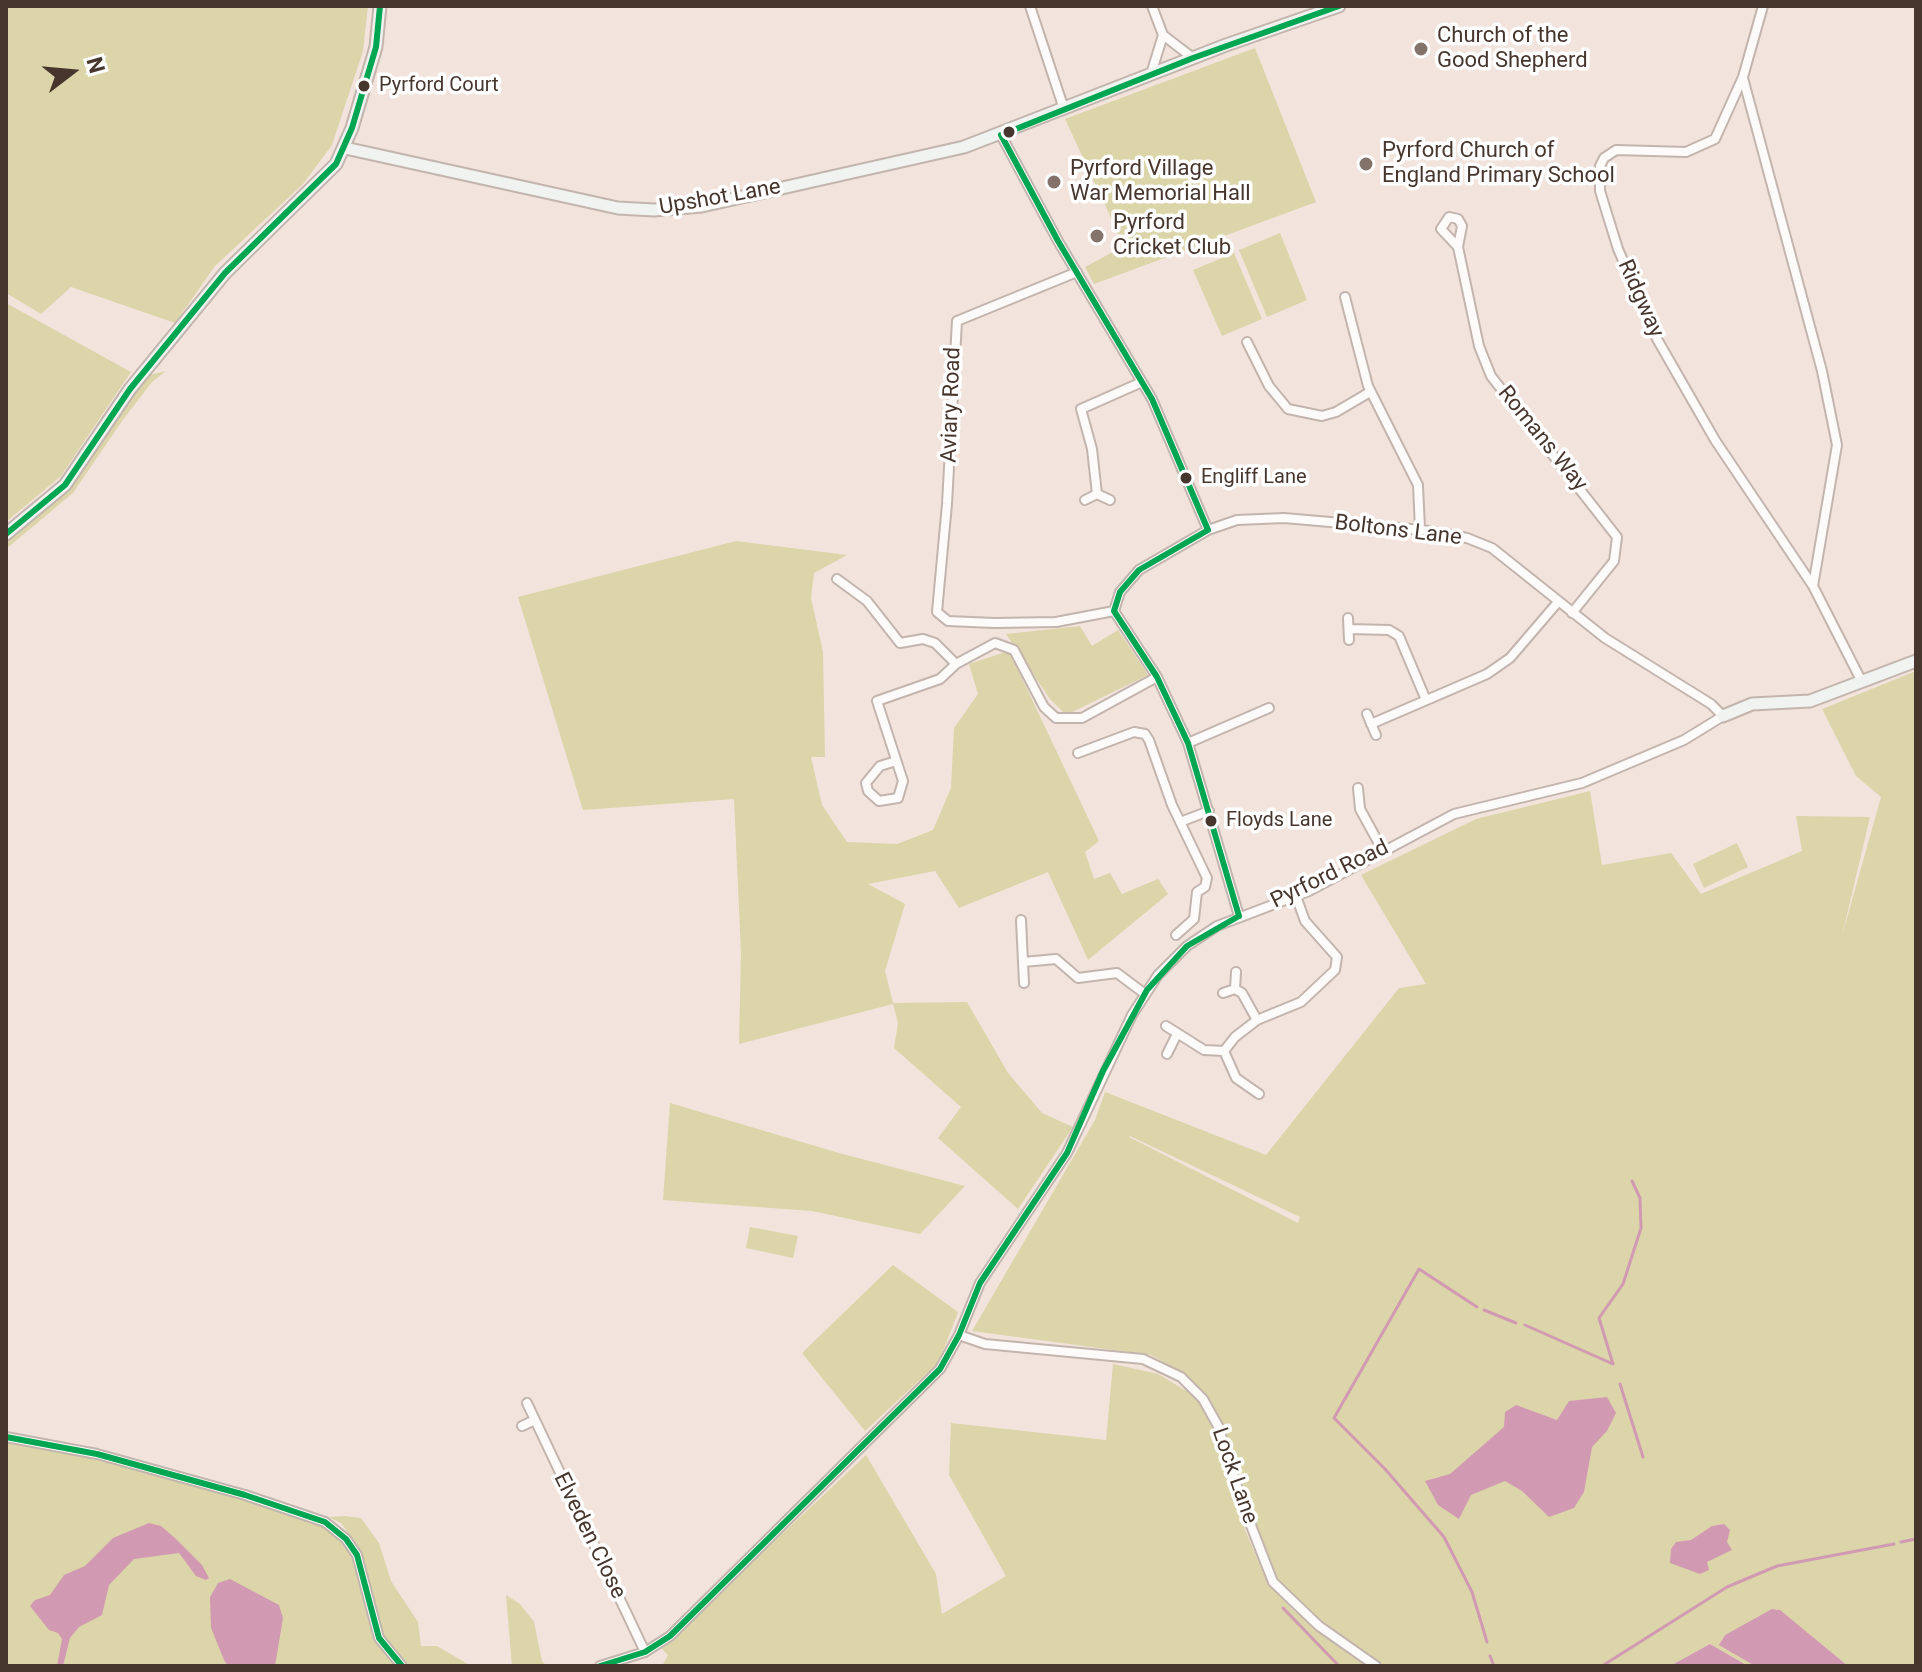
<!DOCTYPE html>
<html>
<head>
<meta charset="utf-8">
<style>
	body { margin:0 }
	#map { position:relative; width:1922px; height:1672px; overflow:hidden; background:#f2e4dc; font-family:Roboto,sans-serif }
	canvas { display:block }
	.frame { position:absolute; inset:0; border:8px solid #47362e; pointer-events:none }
	.north { position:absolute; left:32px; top:32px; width:80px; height:80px; -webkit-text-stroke:6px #fff; paint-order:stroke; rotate:74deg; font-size:22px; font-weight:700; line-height:32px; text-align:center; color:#47362e }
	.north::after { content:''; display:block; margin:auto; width:28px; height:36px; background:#47362e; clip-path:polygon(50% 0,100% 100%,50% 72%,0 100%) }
</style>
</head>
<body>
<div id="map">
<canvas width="1922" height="1672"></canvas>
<div class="frame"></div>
<div class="north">N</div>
</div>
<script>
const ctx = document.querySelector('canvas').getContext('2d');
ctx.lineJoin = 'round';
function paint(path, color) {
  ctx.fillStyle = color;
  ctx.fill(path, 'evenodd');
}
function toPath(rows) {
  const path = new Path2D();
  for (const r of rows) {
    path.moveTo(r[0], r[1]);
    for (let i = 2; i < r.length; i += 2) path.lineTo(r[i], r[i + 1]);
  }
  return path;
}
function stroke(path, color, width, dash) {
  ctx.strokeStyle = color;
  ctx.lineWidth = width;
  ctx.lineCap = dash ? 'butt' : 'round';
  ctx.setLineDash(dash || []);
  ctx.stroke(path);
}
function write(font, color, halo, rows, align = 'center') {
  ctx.font = font + ' Roboto,sans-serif';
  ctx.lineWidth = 7;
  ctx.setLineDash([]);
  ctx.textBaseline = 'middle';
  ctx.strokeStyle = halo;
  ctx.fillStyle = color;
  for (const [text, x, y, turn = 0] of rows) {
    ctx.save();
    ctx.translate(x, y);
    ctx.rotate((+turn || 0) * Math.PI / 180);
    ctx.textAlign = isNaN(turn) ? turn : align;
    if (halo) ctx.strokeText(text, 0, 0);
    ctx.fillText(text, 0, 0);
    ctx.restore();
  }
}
paint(toPath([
	[6,6,368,6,363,51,332,145,303,184,215,266,175,323,71,287,41,314,6,293],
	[1255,48,1316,202,1094,284,1085,267,1124,246,1065,119],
	[1280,233,1307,300,1267,317,1239,250],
	[1234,253,1262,319,1222,336,1193,270],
	[6,303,131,372,61,476,6,522],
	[166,371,152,382,122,421,73,493,6,549,6,537,35,516,145,376],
	[736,541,847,555,814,573,811,598,823,652,825,757,811,757,822,805,847,842,897,844,933,830,951,788,954,728,978,694,969,664,1009,651,1099,841,1085,852,1094,879,1110,873,1122,894,1158,879,1168,894,1088,960,1048,872,959,908,935,871,868,884,905,904,885,971,893,1003,967,1002,1008,1073,1042,1113,1073,1127,1018,1209,938,1138,961,1107,894,1048,898,1023,893,1004,739,1044,741,953,734,799,583,810,518,597],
	[1080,626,1092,646,1118,630,1148,675,1066,715,1050,699,1006,634],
	[1916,671,1916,1666,1848,1666,1777,1609,1725,1635,1720,1644,1755,1666,1748,1666,1710,1644,1670,1666,1381,1666,1324,1624,1274,1576,1227,1436,1211,1401,1183,1373,1151,1355,972,1331,1095,1120,1105,1092,1266,1155,1399,988,1426,984,1361,875,1476,819,1590,791,1602,865,1671,853,1701,894,1802,851,1796,816,1870,817,1842,936,1881,797,1856,776,1822,709],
	[1130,1136,1300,1217,1298,1223,1129,1137],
	[1737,843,1748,867,1704,888,1693,864],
	[670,1103,839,1153,965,1186,920,1234,812,1211,663,1200],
	[750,1227,798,1236,793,1258,746,1248],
	[893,1265,958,1312,939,1362,865,1431,802,1353],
	[1113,1364,1158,1374,1205,1402,1243,1525,1265,1577,1293,1610,1368,1666,662,1666,668,1655,661,1648,866,1455,936,1574,942,1614,1006,1576,949,1475,951,1423,1106,1440],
	[6,1439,99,1457,280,1508,333,1531,352,1554,370,1627,378,1646,396,1666,6,1666],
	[344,1516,361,1518,379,1543,391,1581,418,1622,421,1646,437,1646,471,1666,410,1666,395,1654,378,1628,361,1550,341,1523,328,1517],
	[506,1595,520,1604,534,1622,542,1661,547,1666,512,1666]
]), '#dbd5a9');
paint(toPath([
	[1607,1397,1616,1413,1607,1431,1592,1447,1584,1492,1574,1508,1549,1517,1522,1491,1505,1481,1471,1495,1459,1519,1438,1505,1425,1481,1450,1474,1504,1427,1505,1412,1516,1405,1557,1420,1569,1401],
	[149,1523,161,1526,175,1538,202,1565,209,1578,206,1580,196,1576,179,1553,134,1559,109,1585,102,1615,79,1627,70,1638,63,1666,57,1666,62,1639,58,1633,49,1630,30,1606,35,1600,50,1595,64,1575,85,1566,113,1538],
	[1724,1524,1730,1530,1727,1542,1732,1550,1707,1562,1709,1570,1700,1574,1670,1563,1671,1549,1676,1542,1691,1540,1712,1526],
	[230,1579,279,1605,283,1618,275,1666,228,1666,224,1660,211,1628,210,1597,218,1583],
	[1772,1609,1780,1610,1848,1666,1755,1666,1719,1645,1725,1635],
	[1710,1644,1748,1666,1670,1666]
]), '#d29ab2');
stroke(toPath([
	[1477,1307,1419,1269,1334,1418,1385,1469,1444,1537,1472,1592,1487,1642],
	[1484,1310,1516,1323],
	[1525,1325,1613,1364],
	[1613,1364,1599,1318,1623,1284,1641,1228,1640,1198,1632,1181],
	[1620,1384,1643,1457],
	[1901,1542,1916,1539],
	[1283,1608,1339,1666],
	[1490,1656,1494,1666],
	[1602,1666,1727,1587,1777,1566,1894,1544]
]), '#d29ab2', 3);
const street = toPath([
	[1030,6,1064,109],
	[1152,6,1163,35,1193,58],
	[1763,6,1743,77,1715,139,1686,152,1616,150,1604,158,1600,166,1600,191,1618,249,1657,339,1715,440,1813,586,1862,682],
	[1151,74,1163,35],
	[1743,78,1822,371,1837,445,1813,586],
	[1001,135,1058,241,1152,399,1208,530],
	[1458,247,1462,226,1458,219,1449,217,1441,229,1458,247,1479,346,1491,376,1617,537,1614,561,1572,613],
	[1077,272,957,321,947,504,937,612,948,621,994,623,1056,622,1114,611],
	[1345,297,1368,386,1418,485,1420,529],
	[1247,342,1269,386,1288,409,1322,416,1336,412,1370,392],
	[1097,494,1092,449,1081,409,1142,382],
	[1085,500,1097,494,1110,500],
	[837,579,867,601,900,643,923,639,935,643,956,664],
	[1348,618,1349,640],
	[1349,629,1389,630,1399,636,1426,700],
	[1367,714,1376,735],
	[1371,724,1487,674,1510,658,1558,602],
	[1188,743,1269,708],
	[1078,753,1134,732,1145,734,1149,740,1172,805,1207,878,1205,887,1197,892,1194,919,1176,935],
	[896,761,880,766,866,783,868,791,879,801,898,798,903,781,877,701,940,679,956,664,995,643,1014,650,1044,707,1056,718,1082,718,1157,677],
	[1358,788,1360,809,1383,851],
	[1180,822,1209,811],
	[1021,920,1024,983],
	[1023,962,1056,959,1078,978,1117,973,1145,994],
	[1235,989,1242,993,1257,1020],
	[1223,993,1235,989,1236,972],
	[1166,1026,1204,1050,1224,1051,1236,1078,1259,1094],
	[1224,1051,1235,1037,1257,1020,1301,1002,1335,970,1337,957,1305,921,1296,896],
	[1167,1054,1177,1034],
	[959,1335,985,1344,1143,1359,1181,1377,1203,1399,1218,1426,1243,1505,1273,1582,1319,1626,1376,1666],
	[527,1403,645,1652],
	[522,1426,535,1420],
	[6,1437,97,1454,245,1495,325,1522,346,1539,357,1555,379,1638,402,1666],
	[600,1666,645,1652,670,1636,940,1369,959,1335,980,1283,1067,1153,1132,1015,1158,975,1187,946,1217,926,1309,891,1454,814,1582,783,1684,740,1723,716,1711,704,1605,638,1492,548,1467,538,1422,530,1284,518,1237,520,1208,530,1139,570,1120,592,1114,611,1157,677,1188,743,1239,916]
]);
const secondary = toPath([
	[345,148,618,208,654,210,702,206,964,147,1226,45,1339,6],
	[6,534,65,485,130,389,225,273,336,164,352,128,376,47,380,6],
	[1723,716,1752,704,1810,701,1916,661]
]);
stroke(street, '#c3b5ae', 12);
stroke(secondary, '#c3b5ae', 15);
stroke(street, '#fdfbfa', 8);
stroke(secondary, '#f0f3f0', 11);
stroke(toPath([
	[1001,135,1058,241,1152,399,1208,530],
	[1001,135,1193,58,1339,6],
	[1208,530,1139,570,1120,592,1114,611,1157,677,1188,743,1239,916],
	[6,534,65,485,130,389,225,273,336,164,352,128,376,47,380,6],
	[6,1437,97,1454,245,1495,325,1522,346,1539,357,1555,379,1638,402,1666],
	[600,1666,645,1652,670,1636,940,1369,959,1335,980,1283,1067,1153,1103,1071,1147,990,1187,946,1239,916]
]), '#00a651', 6);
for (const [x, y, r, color] of [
	[1421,49,8,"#83736b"],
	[364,86,7,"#47362e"],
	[1009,132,7,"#47362e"],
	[1366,164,8,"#83736b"],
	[1054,182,8,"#83736b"],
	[1097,236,8,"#83736b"],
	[1186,478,7,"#47362e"],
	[1211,821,7,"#47362e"]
]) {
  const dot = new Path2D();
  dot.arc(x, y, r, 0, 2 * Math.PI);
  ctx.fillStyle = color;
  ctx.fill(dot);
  stroke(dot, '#fff', 3);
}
write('20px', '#47362e', '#fff', [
	["Pyrford Court",379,86],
	["Engliff Lane",1201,478],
	["Floyds Lane",1226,821]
], 'left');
write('22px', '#47362e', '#fff', [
	["Church of the",1437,36],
	["Good Shepherd",1437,61],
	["Pyrford Church of",1382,151],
	["England Primary School",1382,176],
	["Pyrford Village",1070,169],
	["War Memorial Hall",1070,194],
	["Pyrford",1113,223],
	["Cricket Club",1113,248]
], 'left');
write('22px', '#47362e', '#fff', [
	["Upshot Lane",720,198,-10],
	["Ridgway",1640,299,66],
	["Aviary Road",952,405,-88],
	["Romans Way",1542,439,51],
	["Boltons Lane",1398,531,7],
	["Pyrford Road",1330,875,-26],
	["Lock Lane",1234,1476,71],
	["Elveden Close",589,1536,64]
]);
</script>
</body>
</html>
